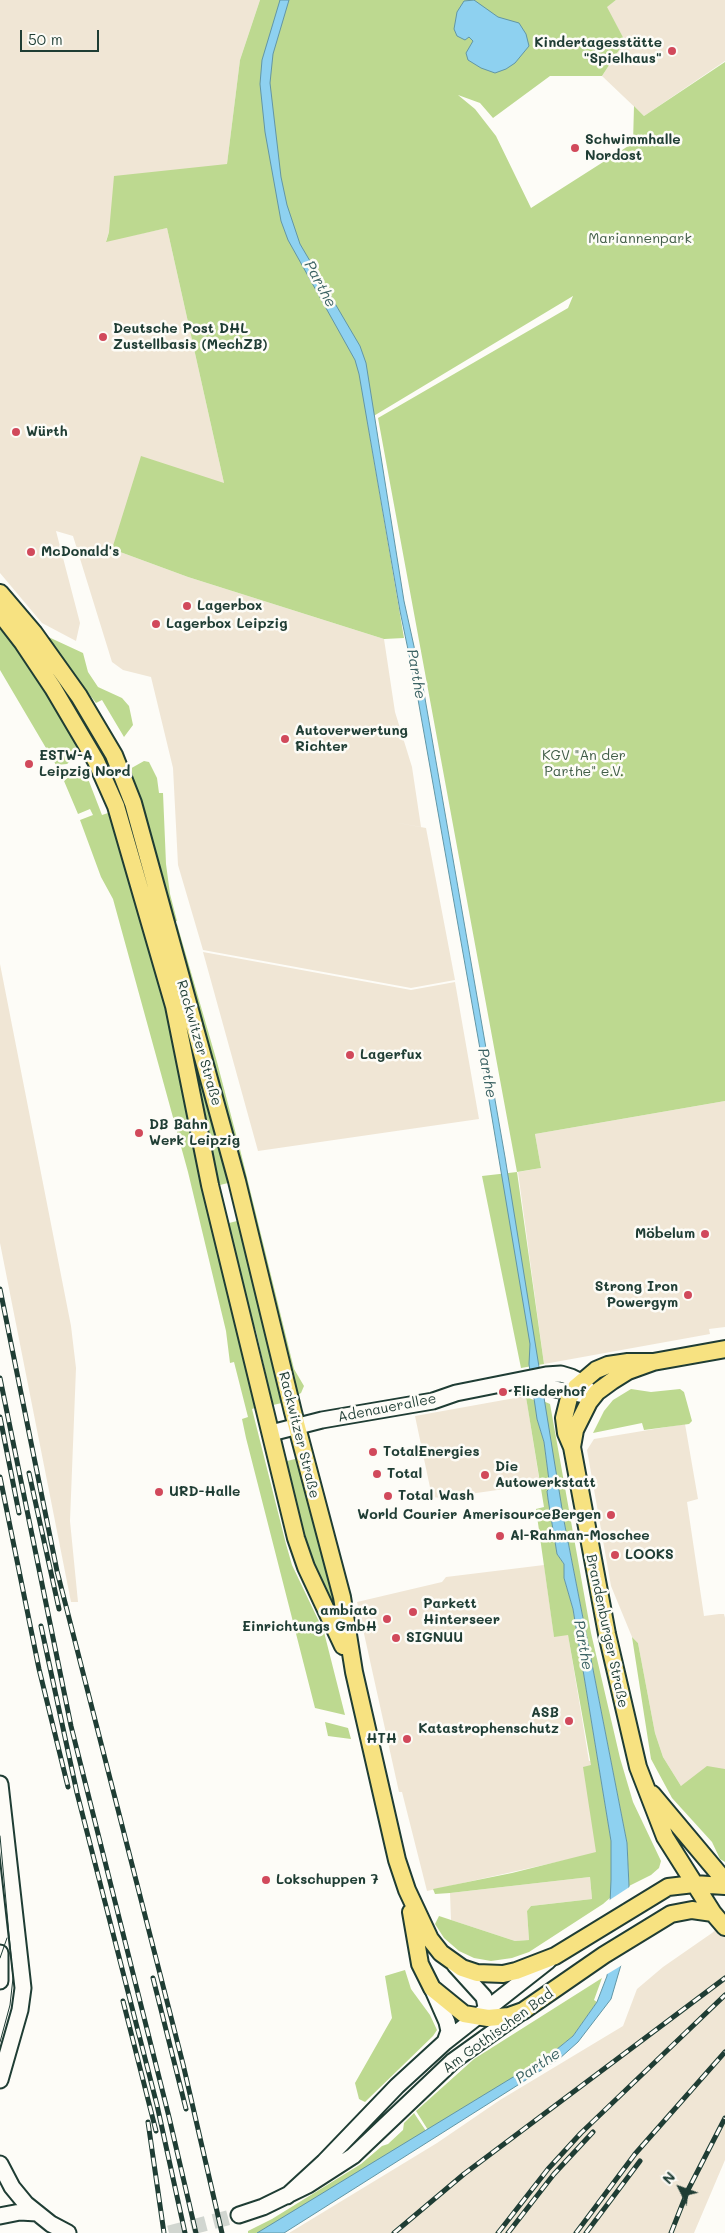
<!DOCTYPE html>
<html>
<head>
<meta charset="utf-8">
<style>
	body { margin:0 }
	#map { position:relative; width:725px; height:2233px; overflow:hidden; background:#fdfcf7; font-family:Mali,sans-serif }
	canvas { display:block }
	.north { position:absolute; left:655px; top:2163px; width:50px; height:50px; -webkit-text-stroke:4px #fdfcf7; paint-order:stroke; rotate:312deg; font-size:14px; font-weight:700; line-height:20px; text-align:center; color:#1f3d34 }
	.north::after { content:''; display:block; margin:auto; width:18px; height:22px; background:#1f3d34; clip-path:polygon(50% 0,100% 100%,50% 72%,0 100%) }
	.scale { position:absolute; left:20px; top:30px; width:79px; height:22px; box-sizing:border-box; border:2px solid #1f3d34; border-top:0; padding-left:6px; font-size:15px; line-height:18px; white-space:nowrap; color:#1f3d34; -webkit-text-stroke:4px #fdfcf7; paint-order:stroke }
</style>
</head>
<body>
<div id="map">
<canvas width="725" height="2233"></canvas>
<div class="north">N</div>
<div class="scale">50 m</div>
</div>
<script>
const ctx = document.querySelector('canvas').getContext('2d');
ctx.lineJoin = 'round';
function paint(path, color) {
  ctx.fillStyle = color;
  ctx.fill(path, 'evenodd');
}
function toPath(rows) {
  const path = new Path2D();
  for (const r of rows) {
    path.moveTo(r[0], r[1]);
    for (let i = 2; i < r.length; i += 2) path.lineTo(r[i], r[i + 1]);
  }
  return path;
}
function stroke(path, color, width, dash) {
  ctx.strokeStyle = color;
  ctx.lineWidth = width;
  ctx.lineCap = dash ? 'butt' : 'round';
  ctx.setLineDash(dash || []);
  ctx.stroke(path);
}
function write(font, color, halo, rows, align = 'center') {
  ctx.font = font + ' Mali,sans-serif';
  ctx.lineWidth = 5;
  ctx.setLineDash([]);
  ctx.textBaseline = 'middle';
  ctx.strokeStyle = halo;
  ctx.fillStyle = color;
  for (const [text, x, y, turn = 0] of rows) {
    ctx.save();
    ctx.translate(x, y);
    ctx.rotate((+turn || 0) * Math.PI / 180);
    ctx.textAlign = isNaN(turn) ? turn : align;
    if (halo) ctx.strokeText(text, 0, 0);
    ctx.fillText(text, 0, 0);
    ctx.restore();
  }
}
paint(toPath([
	[0,0,260,0,240,60,227,164,109,232,106,241,167,228,224,483,112,549,188,577,384,639,395,712,412,767,421,827,387,821,426,828,455,980,411,988,203,950,178,865,173,768,151,677,123,670,112,662,73,536,56,531,80,623,76,641,42,623,0,573],
	[616,0,725,0,725,61,644,116,602,76,625,41,606,7],
	[203,952,411,990,455,982,479,1119,258,1151],
	[0,964,71,1326,76,1368,70,1521,78,1602,71,1602,0,1243],
	[725,1101,725,1327,709,1329,710,1334,544,1364,518,1172,541,1168,535,1134],
	[526,1396,540,1484,441,1498,432,1497,415,1416],
	[685,1424,698,1499,687,1502,704,1616,719,1614,724,1614,725,1618,725,1832,681,1786,663,1757,655,1733,638,1643,632,1637,611,1586,587,1450,594,1439],
	[544,1565,554,1636,568,1634,589,1761,597,1760,611,1850,427,1891,402,1792,399,1792,357,1602,442,1582,446,1577],
	[590,1877,592,1899,531,1906,527,1911,529,1940,515,1941,451,1920,450,1893],
	[725,1921,725,2160,694,2233,289,2233,437,2143,500,2100,623,2026,637,1989,663,1967,712,1933]
]), '#f0e6d5');
paint(toPath([
	[260,0,616,0,607,7,625,41,602,76,550,76,493,118,480,103,458,95,475,109,496,136,531,208,633,143,634,106,644,116,725,62,725,1101,535,1134,541,1168,517,1172,544,1364,521,1368,482,1176,517,1172,378,418,568,308,573,296,367,420,404,638,384,639,188,577,112,549,141,456,224,483,167,228,106,242,109,232,114,176,227,164,240,60],
	[0,629,13,644,21,651,81,746,77,755,67,764,56,765,0,670],
	[42,634,83,653,88,672,98,687,122,698,129,706,133,725,124,737,102,700,96,703],
	[144,761,149,762,157,778,159,793,163,793,166,864,170,894,177,921,171,923,128,770],
	[85,771,102,815,108,813,128,863,155,956,258,1407,252,1409,286,1544,292,1565,324,1632,345,1715,315,1708,246,1438,242,1419,248,1417,234,1362,230,1363,226,1331,188,1172,113,899,101,877,80,820,93,815,90,809,78,814,64,781,73,773],
	[177,924,217,1062,238,1142,233,1141,173,928],
	[171,972,232,1182,216,1186],
	[239,1145,294,1369,304,1386,301,1393,296,1396,235,1147],
	[241,1220,286,1402,273,1405,256,1331,242,1293,225,1224],
	[631,1389,651,1392,680,1389,684,1392,692,1421,689,1424,644,1430,642,1423,593,1433,604,1411,613,1400],
	[526,1397,534,1400,536,1404,537,1419,544,1442,550,1488,547,1492,557,1554,564,1564,564,1578,573,1609,611,1841,611,1897,603,1904,529,1952,512,1958,491,1961,474,1958,459,1951,444,1938,435,1924,439,1916,515,1941,529,1940,527,1911,531,1906,592,1899,590,1877,450,1893,435,1894,433,1889,512,1873,596,1852,583,1767,591,1765,568,1635,554,1637,536,1509,544,1507],
	[543,1401,550,1404,591,1633,620,1758,633,1802,661,1861,659,1868,651,1875,629,1886,627,1843,564,1521],
	[299,1458,335,1589,336,1608,333,1607,306,1552,283,1462],
	[632,1637,638,1643,655,1733,663,1757,681,1786,707,1766,725,1769,725,1862,720,1859,712,1842,672,1798,651,1759],
	[325,1722,348,1728,351,1739,328,1736],
	[405,1970,411,1989,430,2015,437,2030,433,2036,365,2102,359,2099,355,2083,392,2018,385,1976],
	[602,1978,594,2000,597,2002,573,2036,551,2054,428,2130,416,2111,474,2059],
	[414,2113,426,2131,272,2225,257,2233,248,2233,248,2231,272,2219,361,2164,382,2146,388,2144,403,2130,404,2123]
]), '#bdd990');
const water = toPath([
	[280,0,289,0,273,54,270,83,281,177,287,205,300,244,360,346,366,363,404,601,423,687,505,1157,564,1521,627,1843,629,1886,623,1958,611,1999,578,2042,559,2059,284,2233,257,2233,551,2054,573,2036,597,2002,607,1976,611,1880,611,1841,573,1609,564,1578,564,1564,557,1554,548,1499,547,1491,550,1488,544,1442,537,1419,529,1364,530,1344,488,1094,416,688,400,611,359,374,355,360,288,240,281,221,265,132,260,84,262,60,280,0],
	[474,0,498,17,519,23,526,34,529,46,515,63,506,69,495,73,481,68,468,60,466,53,473,41,469,37,465,40,457,36,454,29,457,12,464,1,474,0]
]);
paint(water, '#8ed1f0');
stroke(water, '#6296a5', 1);
paint(toPath([
	[631,1886,624,1964,604,1976,608,1901]
]), '#fdfcf7');
stroke(toPath([
	[169,2233,239,2215]
]), '#d1d6d0', 15, [15, 8]);
const secondary = toPath([
	[521,1386,541,1386,584,1395],
	[271,1433,322,1420,433,1401,456,1393,546,1375,561,1374,571,1377,581,1382,593,1396],
	[0,1784,23,1988,20,2010,0,2080],
	[0,1953,0,1981],
	[455,1965,484,1997,488,2017],
	[432,1988,447,2022,449,2031,445,2042],
	[0,2164,12,2187,26,2204,51,2224,68,2233],
	[287,2196,324,2162,397,2086,445,2042,548,1961],
	[239,2215,263,2207,308,2185,353,2156,453,2061,520,2013],
	[0,2216,20,2212,37,2213]
]);
const primary = toPath([
	[0,593,34,633,79,696,114,755,133,803,237,1181,293,1412,342,1597,354,1672,397,1860,407,1890,430,1939,441,1953,462,1968,477,1973,503,1974,516,1971,555,1956,668,1887,694,1884,725,1886],
	[0,613,23,643,53,688,96,761,116,806,174,1006,210,1185,296,1538,306,1567,343,1646],
	[653,1362,628,1362,608,1365,596,1370,576,1387,569,1398,564,1418,566,1433,572,1447,607,1634,638,1767,665,1837,713,1913,725,1927],
	[572,1447,575,1430,589,1402,597,1392,612,1381,628,1371,653,1362,725,1349],
	[652,1794,725,1881],
	[411,1912,420,1964,432,1988,464,2014,488,2018,509,2016,523,2011,604,1955,671,1914,692,1910,713,1913]
]);
stroke(secondary, '#1f3d34', 19);
stroke(primary, '#1f3d34', 20);
stroke(secondary, '#fdfcf7', 15);
stroke(primary, '#f7e281', 16);
stroke(toPath([
	[0,1836,13,1978,10,2005,0,2042],
	[0,1958,7,1938]
]), '#1f3d34', 1);
const rail = toPath([
	[0,1289,57,1571,183,2064,222,2233],
	[0,1378,71,1726,169,2117,196,2233],
	[0,1417,19,1513],
	[29,1473,59,1609],
	[0,1477,39,1669,68,1787],
	[41,1626,77,1793,157,2105,185,2233],
	[153,1978,186,2109],
	[123,2001,156,2131],
	[148,2122,164,2233],
	[394,2233,464,2174,725,1978],
	[498,2233,548,2169,581,2133,725,1995],
	[508,2233,554,2174,593,2132],
	[576,2233,635,2154,725,2052],
	[586,2233,640,2161],
	[671,2233,688,2190,725,2118]
]);
stroke(rail, '#1f3d34', 5);
stroke(rail, '#fdfcf7', 3, [9]);
for (const [x, y, r, color] of [
	[672,51,5,"#d1495b"],
	[575,148,5,"#d1495b"],
	[103,337,5,"#d1495b"],
	[16,432,5,"#d1495b"],
	[31,552,5,"#d1495b"],
	[187,606,5,"#d1495b"],
	[156,624,5,"#d1495b"],
	[285,739,5,"#d1495b"],
	[29,764,5,"#d1495b"],
	[350,1055,5,"#d1495b"],
	[139,1133,5,"#d1495b"],
	[705,1234,5,"#d1495b"],
	[688,1295,5,"#d1495b"],
	[503,1392,5,"#d1495b"],
	[373,1452,5,"#d1495b"],
	[377,1474,5,"#d1495b"],
	[485,1475,5,"#d1495b"],
	[159,1492,5,"#d1495b"],
	[388,1496,5,"#d1495b"],
	[611,1515,5,"#d1495b"],
	[500,1536,5,"#d1495b"],
	[615,1555,5,"#d1495b"],
	[413,1612,5,"#d1495b"],
	[387,1619,5,"#d1495b"],
	[396,1638,5,"#d1495b"],
	[569,1721,5,"#d1495b"],
	[407,1739,5,"#d1495b"],
	[266,1880,5,"#d1495b"]
]) {
  const dot = new Path2D();
  dot.arc(x, y, r, 0, 2 * Math.PI);
  ctx.fillStyle = color;
  ctx.fill(dot);
  stroke(dot, '#fdfcf7', 2);
}
write('bold 14px', '#1f3d34', '#fdfcf7', [
	["Kindertagesstätte",662,43,"right"],
	["\"Spielhaus\"",662,59,"right"],
	["Schwimmhalle",585,140],
	["Nordost",585,156],
	["Deutsche Post DHL",113,329],
	["Zustellbasis (MechZB)",113,345],
	["Würth",26,432],
	["McDonald's",41,552],
	["Lagerbox",197,606],
	["Lagerbox Leipzig",166,624],
	["Autoverwertung",295,731],
	["Richter",295,747],
	["ESTW-A",39,756],
	["Leipzig Nord",39,772],
	["Lagerfux",360,1055],
	["DB Bahn",149,1125],
	["Werk Leipzig",149,1141],
	["Möbelum",695,1234,"right"],
	["Strong Iron",678,1287,"right"],
	["Powergym",678,1303,"right"],
	["Fliederhof",513,1392],
	["TotalEnergies",383,1452],
	["Die",495,1467],
	["Autowerkstatt",495,1483],
	["Total",387,1474],
	["URD-Halle",169,1492],
	["Total Wash",398,1496],
	["World Courier AmerisourceBergen",601,1515,"right"],
	["Al-Rahman-Moschee",510,1536],
	["LOOKS",625,1555],
	["Parkett",423,1604],
	["Hinterseer",423,1620],
	["ambiato",377,1611,"right"],
	["Einrichtungs GmbH",377,1627,"right"],
	["SIGNUU",406,1638],
	["ASB",559,1713,"right"],
	["Katastrophenschutz",559,1729,"right"],
	["HTH",397,1739,"right"],
	["Lokschuppen 7",276,1880]
], 'left');
write('14px', '#3f5c46', '#fdfcf7', [
	["Mariannenpark",640,239],
	["KGV \"An der",584,756],
	["Parthe\" e.V.",584,772]
]);
write('14px', '#1f3d34', '#fdfcf7', [
	["Rackwitzer Straße",199,1043,74],
	["Adenauerallee",387,1408,-11],
	["Rackwitzer Straße",299,1435,76],
	["Brandenburger Straße",607,1631,78],
	["Am Gothischen Bad",498,2031,-36]
]);
write('italic 15px', '#3b6263', '#fdfcf7', [
	["Parthe",320,284,62],
	["Parthe",416,674,80],
	["Parthe",487,1073,80],
	["Parthe",583,1645,80],
	["Parthe",538,2066,-34]
]);
</script>
</body>
</html>
